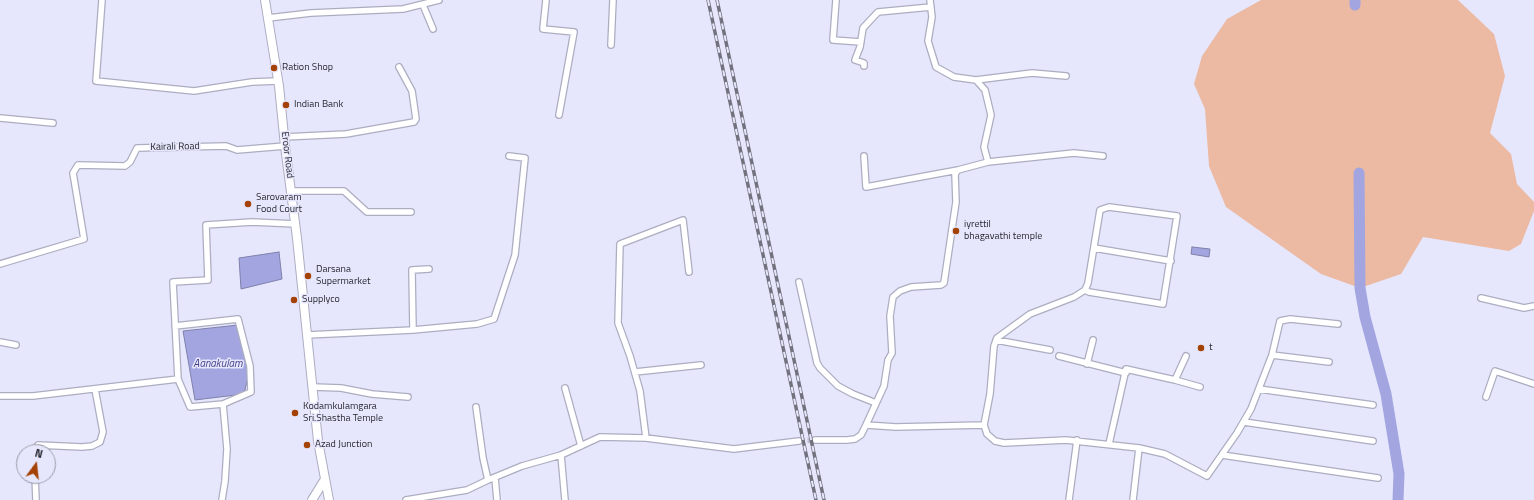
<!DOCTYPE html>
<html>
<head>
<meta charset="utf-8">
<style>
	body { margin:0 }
	#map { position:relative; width:1534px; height:500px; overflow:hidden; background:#e6e7fc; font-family:"Titillium Web",sans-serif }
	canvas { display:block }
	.north { position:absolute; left:16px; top:444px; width:40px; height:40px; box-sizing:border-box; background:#e6e7fc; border:1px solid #9a9baa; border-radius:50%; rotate:15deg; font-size:11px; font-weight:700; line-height:16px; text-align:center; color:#27282f }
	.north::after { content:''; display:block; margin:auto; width:14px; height:18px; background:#a44104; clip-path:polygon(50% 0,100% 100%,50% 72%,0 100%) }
</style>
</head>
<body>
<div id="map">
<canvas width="1534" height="500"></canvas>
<div class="north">N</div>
</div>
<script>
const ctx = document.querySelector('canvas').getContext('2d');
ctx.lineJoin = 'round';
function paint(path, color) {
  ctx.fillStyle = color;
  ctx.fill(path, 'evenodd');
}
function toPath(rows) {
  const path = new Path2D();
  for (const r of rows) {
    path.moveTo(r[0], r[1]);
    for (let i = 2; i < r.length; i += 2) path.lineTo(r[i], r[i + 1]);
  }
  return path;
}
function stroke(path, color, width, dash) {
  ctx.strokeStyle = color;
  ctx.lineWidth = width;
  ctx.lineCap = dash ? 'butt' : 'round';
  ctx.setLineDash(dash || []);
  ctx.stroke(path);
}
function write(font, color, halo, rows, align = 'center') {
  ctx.font = font + ' "Titillium Web",sans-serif';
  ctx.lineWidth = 3;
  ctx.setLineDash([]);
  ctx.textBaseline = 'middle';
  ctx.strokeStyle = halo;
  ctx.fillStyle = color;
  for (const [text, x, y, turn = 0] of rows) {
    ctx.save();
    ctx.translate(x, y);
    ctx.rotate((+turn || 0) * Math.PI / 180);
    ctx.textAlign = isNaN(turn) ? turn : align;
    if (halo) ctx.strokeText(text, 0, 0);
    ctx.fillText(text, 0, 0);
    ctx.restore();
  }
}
paint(toPath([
	[1261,0,1458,0,1494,34,1505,76,1490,133,1511,154,1517,184,1534,202,1534,211,1521,244,1509,251,1423,237,1401,274,1360,288,1321,274,1226,207,1209,166,1205,109,1194,84,1202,56,1227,19]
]), '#ecb9a3');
const water = toPath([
	[1192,247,1210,249,1209,257,1191,254,1192,247],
	[279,252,282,279,241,289,239,258,279,252],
	[238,325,249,373,244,394,195,400,183,331,238,325]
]);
paint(water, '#a3a5e0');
stroke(water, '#7e80ab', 1);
stroke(toPath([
	[1355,0,1355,5],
	[1359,173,1360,288,1365,317,1386,394,1399,474,1398,500]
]), '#a3a5e0', 11);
stroke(toPath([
	[799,441,815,440]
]), '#c0c1d3', 5.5, [5.5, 3]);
const street = toPath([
	[102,0,96,81,194,91,252,82,278,81],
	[546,0,543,29,574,32,559,115],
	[836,0,833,40,861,42],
	[423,5,433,29],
	[268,18,311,13,403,9,439,0],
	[611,45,613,0],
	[864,66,864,63,855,60,860,47,863,28,878,12,931,7],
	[976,80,1032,73,1066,76],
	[0,118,53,123],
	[284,137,346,134,414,122,416,119,412,91,399,67],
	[864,156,866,187,958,170],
	[988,162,1074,153,1103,156],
	[291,191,344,191,367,212,411,212],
	[1094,248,1171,261],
	[0,264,84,239,73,173,78,165,125,166,130,162,137,148,226,146,237,150,285,146],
	[799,282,817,363,820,368,838,386,853,394,876,403],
	[1085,290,1089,292,1163,304,1177,216,1109,207,1100,210,1088,283,1085,290,1074,297,1030,314,997,338,994,346,990,394,984,425,987,434,995,441,1004,443,1066,440,1139,448,1133,500],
	[1481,298,1524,308,1534,306],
	[175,326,238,319,250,366,251,392,223,404],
	[413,330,477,324,494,319,515,255,525,158,509,156],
	[307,335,413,330,412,270,429,269],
	[996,340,1050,350],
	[0,342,16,345],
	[1272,355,1329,362],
	[1059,356,1126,373],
	[1087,364,1093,340],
	[635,372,701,365],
	[1175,380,1200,387],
	[313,387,341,388,372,394,408,397],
	[565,388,581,446],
	[1259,389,1373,405],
	[0,396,33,396,178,379],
	[1486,397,1495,371,1534,384],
	[1244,422,1373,441],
	[866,425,884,386,888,360,892,353,890,316,893,297,900,291,911,287,941,285,944,283,956,202,955,174,958,170,988,162,984,147,991,115,985,90,976,80,954,77,936,67,928,41,932,17,930,0],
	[646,438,640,391,630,356,618,323,620,244,683,220,689,272],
	[815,440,847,440,855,439,861,435,866,425,896,427,984,425],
	[1109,444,1126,369,1175,380,1186,356],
	[1139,448,1165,454,1207,476,1237,433,1251,409,1272,355,1280,321,1290,319,1338,324],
	[33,452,38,445,82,447,92,446,100,442,103,432,95,389],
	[561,455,565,500],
	[1222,455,1378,478],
	[35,476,36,500],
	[495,478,497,500],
	[488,480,522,466,561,455,600,437,646,438,734,449,799,441],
	[222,500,225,481,227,449,223,404,190,407,178,379,173,282,208,280,206,225,252,222,296,224],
	[406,500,467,490,488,480,483,458,476,407],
	[1069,500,1077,440]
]);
const secondary = toPath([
	[265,0,279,86,285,146,297,238,318,441,329,500],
	[312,500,325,479]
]);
stroke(street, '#acadc0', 8);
stroke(secondary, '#acadc0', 10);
stroke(street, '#fff', 5.5);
stroke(secondary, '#fff', 8);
const rail = toPath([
	[708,0,816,500],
	[717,0,824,500]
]);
stroke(rail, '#71727e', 3.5);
stroke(rail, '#e6e7fc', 2, [6]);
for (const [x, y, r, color] of [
	[274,68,4,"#a44104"],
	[286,105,4,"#a44104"],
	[248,204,4,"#a44104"],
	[956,231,4,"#a44104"],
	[308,276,4,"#a44104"],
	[294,300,4,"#a44104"],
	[1201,348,4,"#a44104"],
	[295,413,4,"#a44104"],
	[307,445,4,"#a44104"]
]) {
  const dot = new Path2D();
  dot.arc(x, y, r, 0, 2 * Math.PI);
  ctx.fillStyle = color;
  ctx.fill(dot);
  stroke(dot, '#e6e7fc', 1.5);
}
write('10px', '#27282f', '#e6e7fc', [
	["Ration Shop",282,68],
	["Indian Bank",294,105],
	["Sarovaram",256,198],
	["Food Court",256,210],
	["iyrettil",964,225],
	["bhagavathi temple",964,237],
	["Darsana",316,270],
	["Supermarket",316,282],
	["Supplyco",302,300],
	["t",1209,348],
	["Kodamkulamgara",303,407],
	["Sri.Shastha Temple",303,419],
	["Azad Junction",315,445]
], 'left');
write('10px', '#27282f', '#e6e7fc', [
	["Kairali Road",175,147,-1],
	["Eroor Road",287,155,83]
]);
write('italic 11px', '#46428a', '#e6e7fc', [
	["Aanakulam",218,364]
]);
</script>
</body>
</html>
